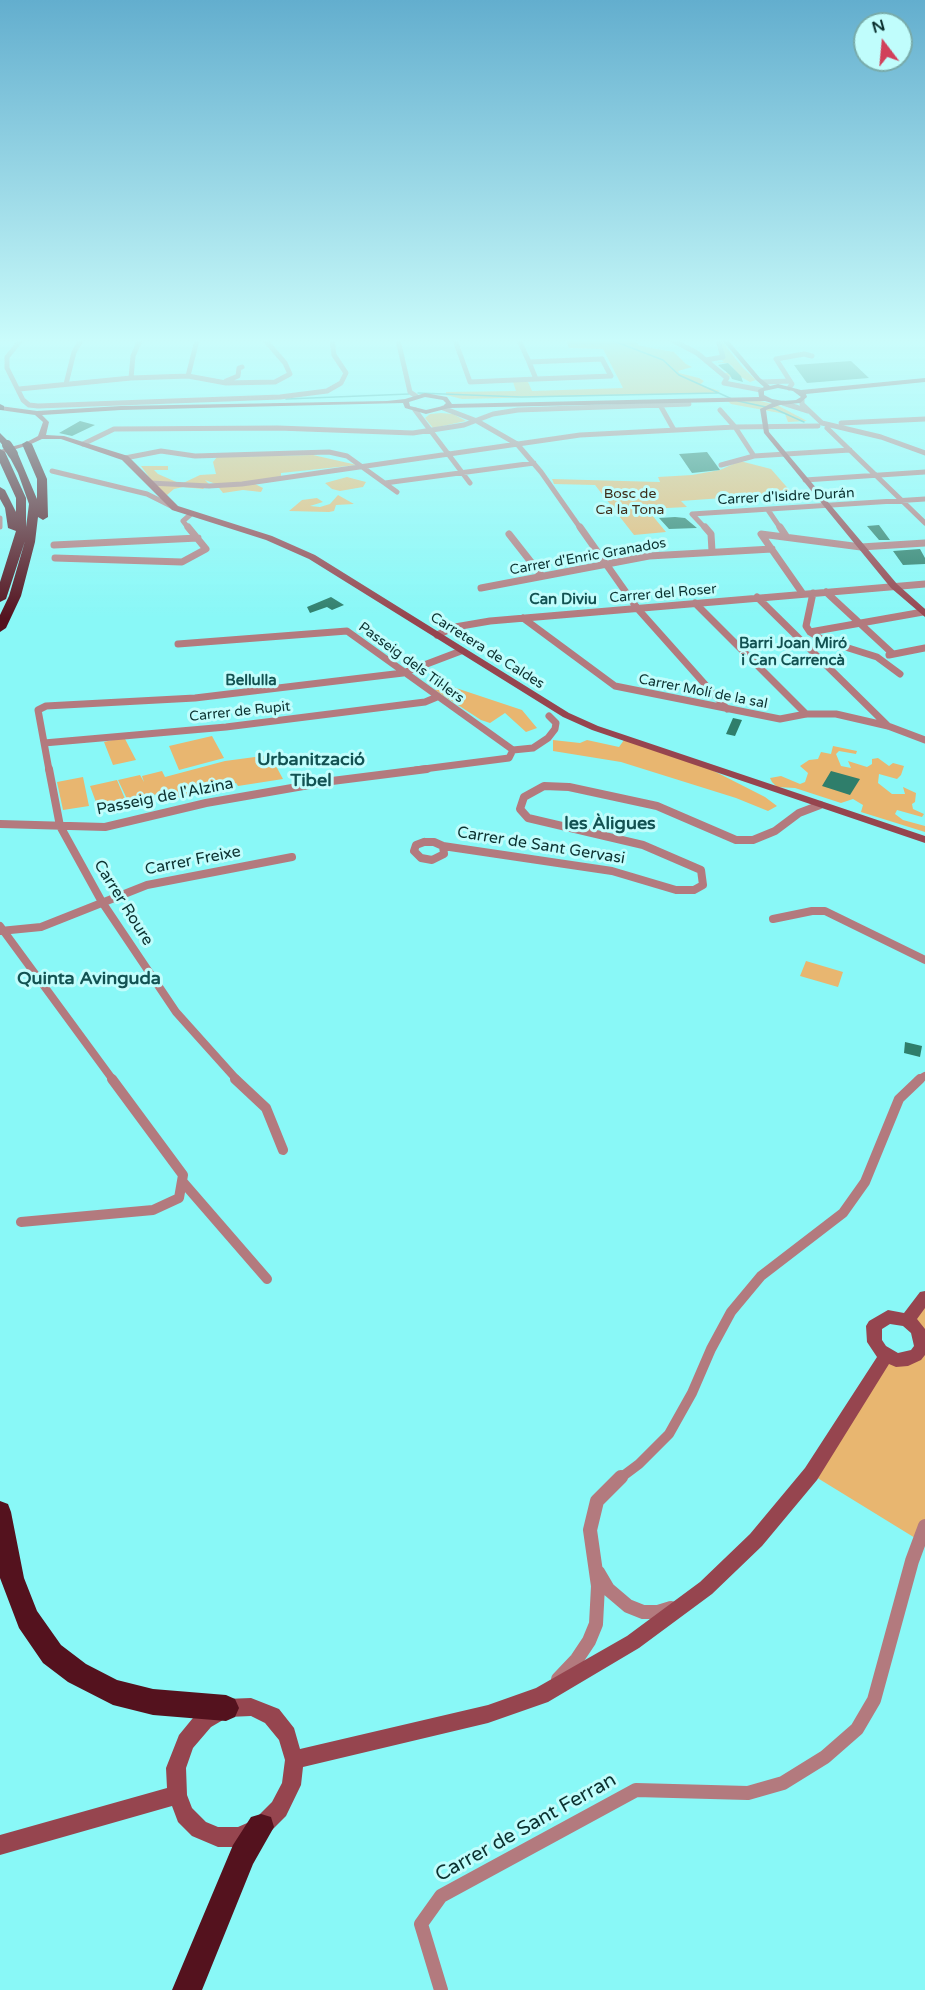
<!DOCTYPE html>
<html>
<head>
<meta charset="utf-8">
<style>
	body { margin:0 }
	#map { position:relative; width:925px; height:1990px; overflow:hidden; background:#89f8f7; font-family:"Varela Round",sans-serif }
	canvas { display:block }
	.north { position:absolute; left:853px; top:12px; width:60px; height:60px; box-sizing:border-box; background:#c0fdfc; border:2px solid #78abaa; border-radius:50%; rotate:344deg; font-size:16px; font-weight:700; line-height:24px; text-align:center; color:#0b3130 }
	.north::after { content:''; display:block; margin:auto; width:21px; height:27px; background:#d1405a; clip-path:polygon(50% 0,100% 100%,50% 72%,0 100%) }
</style>
</head>
<body>
<div id="map">
<canvas width="925" height="1990"></canvas>
<div class="north">N</div>
</div>
<script>
const ctx = document.querySelector('canvas').getContext('2d');
ctx.lineJoin = 'round';
function paint(path, color) {
  ctx.fillStyle = color;
  ctx.fill(path, 'evenodd');
}
function toPath(rows) {
  const path = new Path2D();
  for (const r of rows) {
    path.moveTo(r[0], r[1]);
    for (let i = 2; i < r.length; i += 2) path.lineTo(r[i], r[i + 1]);
  }
  return path;
}
function stroke(path, color, width, dash) {
  ctx.strokeStyle = color;
  ctx.lineWidth = width;
  ctx.lineCap = dash ? 'butt' : 'round';
  ctx.setLineDash(dash || []);
  ctx.stroke(path);
}
function write(font, color, halo, rows, align = 'center') {
  ctx.font = font + ' "Varela Round",sans-serif';
  ctx.lineWidth = 6;
  ctx.setLineDash([]);
  ctx.textBaseline = 'middle';
  ctx.strokeStyle = halo;
  ctx.fillStyle = color;
  for (const [text, x, y, turn = 0] of rows) {
    ctx.save();
    ctx.translate(x, y);
    ctx.rotate((+turn || 0) * Math.PI / 180);
    ctx.textAlign = isNaN(turn) ? turn : align;
    if (halo) ctx.strokeText(text, 0, 0);
    ctx.fillText(text, 0, 0);
    ctx.restore();
  }
}
paint(toPath([
	[566,340,633,340,640,346,674,352,686,364,692,367,678,371,679,373,699,378,704,381,700,385,720,391,716,393,462,399,446,395,446,392,516,391,513,382,528,382,532,391,623,388,603,349,569,348],
	[721,340,742,367,756,380,750,382,741,377,730,377,724,373,736,372,732,366,728,363,715,363,724,362,721,359,725,359],
	[728,401,760,401,777,405,807,421,788,422,785,414,731,404],
	[441,413,453,414,466,421,433,428,425,418,430,414],
	[313,455,357,465,281,473,281,476,253,483,263,488,261,492,243,490,223,493,216,484,205,480,209,484,203,489,183,487,174,489,167,495,157,488,141,466,168,466,168,470,154,470,158,474,181,484,200,475,216,474,213,462,217,457],
	[740,461,771,469,792,493,681,501,687,507,647,509,666,532,634,535,595,485,554,484,552,479,660,482,658,477,692,475,720,470],
	[347,477,366,482,363,487,340,491,332,489,325,483],
	[338,495,354,504,336,505,334,511,329,512,289,511,302,500,317,498,323,502,310,506,320,507,330,504],
	[447,685,522,710,537,728,526,732,505,713,490,723,481,720,435,690],
	[212,736,224,758,179,770,169,746],
	[124,737,136,760,113,765,104,742],
	[553,740,580,743,587,740,619,747,624,740,708,768,765,797,777,806,768,811,736,798,621,762,553,751],
	[833,746,857,751,856,754,839,751,836,754,841,766,851,768,848,761,867,767,872,764,872,759,878,758,889,766,893,763,904,766,901,775,897,779,879,774,878,783,892,794,905,794,903,787,916,793,915,802,912,804,913,809,924,814,922,817,897,810,895,814,903,820,925,826,925,832,861,812,863,805,853,799,841,803,795,788,777,787,772,782,770,778,781,776,800,784,805,782,808,773,800,766,809,760,818,759,821,752,831,754],
	[270,755,283,779,238,786,236,783,175,799,172,792,127,799,118,780,140,775,144,782,142,776,162,771,165,777,225,761],
	[83,777,89,806,63,810,57,782],
	[117,780,128,806,100,813,90,786],
	[806,961,843,972,838,987,800,976],
	[925,1297,925,1526,920,1541,811,1474,886,1355,896,1360,922,1347,907,1320]
]), '#e8b670');
stroke(toPath([
	[611,340,663,360,679,375,732,399],
	[418,393,521,397,718,393],
	[286,399,409,394],
	[738,401,775,409,804,422]
]), '#3ba6a6', 1.5);
paint(toPath([
	[851,361,869,378,807,383,794,365],
	[728,363,741,376,743,382,732,379,730,375,718,365],
	[80,421,95,425,72,436,59,433],
	[707,452,720,470,692,473,679,454],
	[675,517,685,518,697,528,669,529,659,518],
	[879,525,890,540,879,540,867,526],
	[920,549,925,558,925,564,903,565,893,551],
	[331,597,344,605,332,610,327,607,310,613,307,607],
	[733,718,742,720,735,736,726,734],
	[831,771,860,779,850,795,822,786],
	[905,1042,922,1046,920,1057,904,1053]
]), '#2f7e6b');
stroke(toPath([
	[21,340,7,357,7,368,23,400,29,405,38,406,280,397,327,391,341,383,346,373,334,355,332,340],
	[398,340,410,392,416,396],
	[455,340,470,382,536,379],
	[519,340,529,362],
	[672,340,697,353,727,378,724,383,761,390],
	[602,359,611,376,536,379,529,362,602,359],
	[706,360,723,357,718,340],
	[188,376,197,340],
	[131,378,133,356,140,340],
	[226,381,238,376,239,368,242,367],
	[762,382,790,381],
	[66,384,74,352,81,340],
	[789,388,792,384,776,359,804,354,812,356],
	[19,389,131,378,188,376,226,383,275,382,290,374,285,363,265,340],
	[802,400,802,404,822,423,881,437,925,453],
	[783,403,808,411],
	[660,405,674,430],
	[443,408,477,421,517,444,541,472,581,529],
	[415,410,470,483],
	[720,410,735,427,754,456],
	[841,423,925,419],
	[827,428,925,523],
	[83,444,114,429,278,428,413,433,464,425,493,414,518,410,689,404],
	[125,458,161,451,195,456,329,452,347,456,397,492],
	[721,465,754,456,850,450],
	[52,471,147,494,175,508],
	[805,480,925,472],
	[150,483,209,486,242,484,580,435,735,427,818,426],
	[385,483,534,463],
	[768,510,781,529],
	[0,518,0,527],
	[189,529,183,521,191,514],
	[706,529,692,514,925,499]
]), '#b37a7e', 5);
stroke(toPath([
	[580,527,637,608,727,709],
	[705,527,711,534,712,551],
	[780,527,786,536],
	[509,534,542,576],
	[54,545,198,538],
	[55,558,182,562,206,549,188,527],
	[481,588,649,556,772,549],
	[826,592,893,654],
	[813,593,806,626,810,632,823,640,877,657,900,674],
	[803,594,761,534,861,547,925,543],
	[757,597,888,726],
	[695,603,806,714],
	[523,618,615,686,780,719,806,714,836,714,888,726,925,740],
	[810,632,923,612],
	[437,635,455,627,490,621,925,584],
	[178,644,347,631,513,750],
	[889,655,925,648],
	[44,743,226,727,425,702,437,697],
	[513,750,533,748,548,738,555,729,556,723,549,716],
	[49,770,38,710,46,706,195,698,403,673,461,651],
	[416,770,509,758,513,750]
]), '#b37a7e', 7);
stroke(toPath([
	[49,769,60,826,102,902,176,1012,237,1080],
	[0,824,105,827,206,803,332,781,427,769],
	[424,842,434,842,443,846,444,854,432,860,421,858,414,851,416,845,424,842],
	[443,846,612,871,676,890,694,890,703,885,701,870,643,845,528,818,520,809,524,797,544,786,569,787,657,806,736,840,753,840,775,831,799,813,820,805],
	[773,919,812,911,825,911,925,960],
	[0,926,113,1080],
	[0,931,41,927,147,885,292,857],
	[918,1080,925,1076]
]), '#b37a7e', 8);
stroke(toPath([
	[235,1079,266,1108,283,1150],
	[182,1181,267,1279],
	[21,1222,153,1210,179,1198,183,1175,112,1079],
	[619,1479,639,1464,669,1434,692,1393,711,1349,731,1312,761,1276,843,1213,865,1182,899,1099,920,1079]
]), '#b37a7e', 10);
stroke(toPath([
	[598,1572,608,1589,628,1606,643,1612,658,1612,671,1608],
	[558,1679,577,1659,589,1641,596,1624,598,1586,590,1530,597,1501,621,1477],
	[441,1990,421,1924,441,1896,636,1790,748,1793,783,1783,825,1757,857,1729,874,1700,912,1561,925,1526]
]), '#b37a7e', 14);
paint(toPath([
	[722,340,728,340,760,378,770,386,778,384,801,390,925,378,925,382,806,394,807,397,800,403,780,405,766,410,769,432,897,584,925,609,925,617,891,588,764,433,760,409,772,403,765,401,449,408,426,414,405,408,403,403,121,410,42,415,49,422,46,435,64,436,128,456,178,506,272,536,315,555,569,713,598,726,925,836,925,843,592,730,563,717,309,559,266,540,172,510,122,460,61,439,42,439,29,445,0,454,0,450,25,443,38,436,43,422,35,415,0,410,0,406,37,411,121,406,387,401,405,399,425,393,447,397,452,404,759,397,758,390,764,387,756,380,722,340],
	[778,388,793,391,801,397,796,400,783,401,772,399,764,395,764,391,778,388],
	[425,397,443,400,446,403,443,406,426,410,410,406,409,402,425,397],
	[925,1291,925,1308,917,1319,925,1329,925,1355,921,1360,908,1366,896,1367,889,1364,817,1480,762,1546,712,1594,639,1648,548,1702,488,1723,303,1767,301,1785,286,1816,268,1834,238,1847,218,1847,192,1836,178,1822,172,1806,0,1855,0,1835,167,1788,166,1768,179,1735,197,1713,226,1699,251,1698,279,1709,294,1728,300,1749,488,1705,536,1688,627,1636,700,1582,750,1534,805,1468,877,1357,867,1342,866,1326,869,1321,888,1310,904,1313,920,1292,925,1291],
	[890,1324,903,1326,911,1333,914,1346,911,1350,898,1353,886,1346,882,1340,882,1329,890,1324],
	[251,1716,265,1723,279,1740,285,1760,282,1783,272,1802,254,1820,238,1827,218,1827,206,1822,192,1808,187,1795,186,1768,193,1748,211,1727,228,1717,251,1716]
]), '#96454f');
paint(toPath([
	[0,404,4,406,4,410,0,410,0,404],
	[0,433,10,443,10,447,4,447,0,442,0,433],
	[27,441,32,444,47,479,48,517,43,520,38,517,35,542,21,596,6,628,0,632,0,615,9,596,25,541,6,599,0,602,0,582,16,531,8,528,5,508,0,499,0,487,5,490,16,512,16,498,0,463,0,449,5,452,26,498,26,527,29,504,18,473,8,454,13,451,18,454,37,499,37,479,22,444,27,441],
	[0,1501,8,1504,11,1512,24,1578,37,1611,61,1645,86,1664,117,1680,153,1689,226,1695,235,1699,239,1708,235,1717,226,1721,153,1715,113,1705,68,1682,43,1663,19,1628,0,1578,0,1501],
	[261,1814,271,1817,274,1827,253,1864,202,1990,172,1990,233,1845,251,1817,261,1814]
]), '#54121e');
stroke(toPath([
	[7,445,13,454]
]), '#54121e', 10);
const sky = ctx.createLinearGradient(0, 0, 0, 619);
sky.addColorStop(0, '#63aece');
sky.addColorStop(0.55, '#cafcfb');
sky.addColorStop(1, '#cafcfb00');
ctx.fillStyle = sky;
ctx.fillRect(0, 0, 925, 619);
write('14px', '#3d2e1b', '#c0fdfc', [
	["Bosc de",630,494],
	["Ca la Tona",630,510]
]);
write('14px', '#0b3130', '#c0fdfc', [
	["Carrer d'Isidre Durán",786,497,-3],
	["Carrer d'Enric Granados",588,557,-10],
	["Carrer del Roser",663,594,-5],
	["Carretera de Caldes",487,651,32],
	["Passeig dels Til·lers",411,663,36],
	["Carrer Molí de la sal",703,692,11],
	["Carrer de Rupit",240,712,-6]
]);
write('bold 15px', '#125252', '#c0fdfc', [
	["Can Diviu",563,600],
	["Barri Joan Miró",793,644],
	["i Can Carrencà",793,661],
	["Bellulla",251,681]
]);
write('16px', '#0b3130', '#c0fdfc', [
	["Passeig de l'Alzina",165,797,-11],
	["Carrer de Sant Gervasi",541,846,9],
	["Carrer Freixe",193,861,-11],
	["Carrer Roure",123,903,58]
]);
write('bold 18px', '#125252', '#c0fdfc', [
	["Urbanització",311,760],
	["Tibel",311,781],
	["les Àligues",610,824],
	["Quinta Avinguda",89,979]
]);
write('20px', '#0b3130', '#c0fdfc', [
	["Carrer de Sant Ferran",526,1828,-29]
]);
</script>
</body>
</html>
